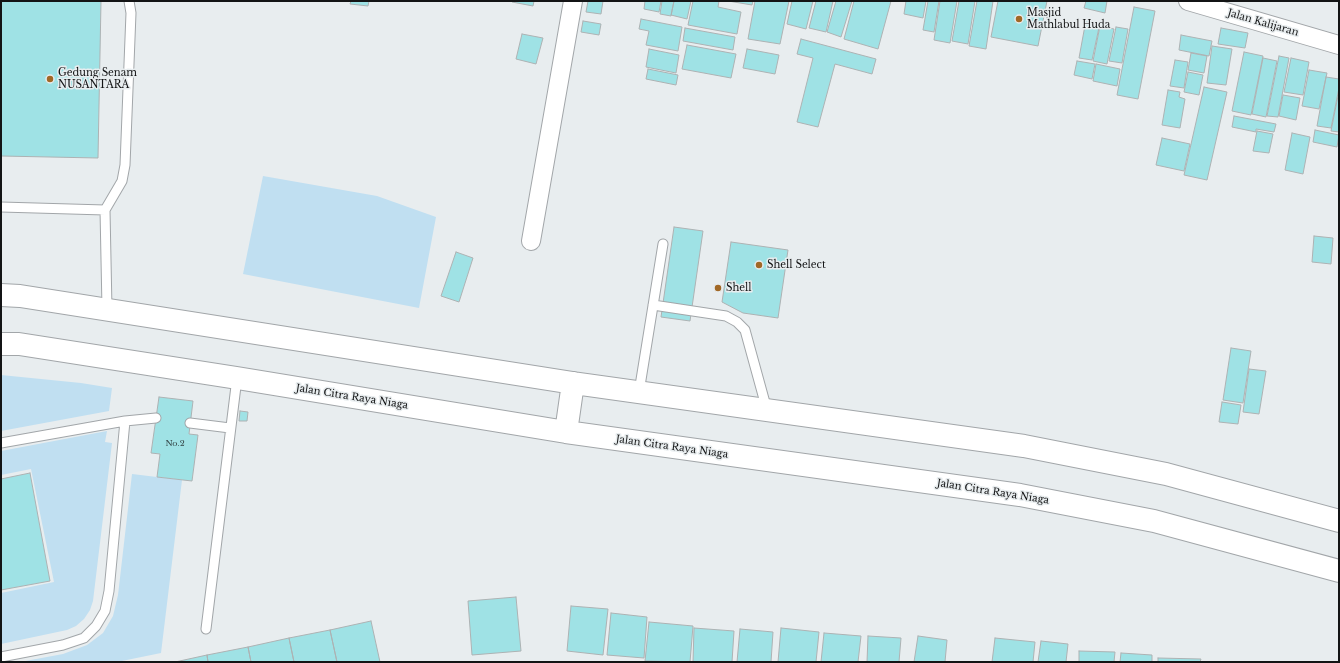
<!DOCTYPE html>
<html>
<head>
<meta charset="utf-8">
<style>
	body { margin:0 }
	#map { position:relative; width:1340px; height:663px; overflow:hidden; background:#e8edef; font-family:"Libre Baskerville",serif }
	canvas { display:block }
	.frame { position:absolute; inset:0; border:2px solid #131415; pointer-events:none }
</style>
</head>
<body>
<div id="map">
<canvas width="1340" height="663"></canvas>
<div class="frame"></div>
</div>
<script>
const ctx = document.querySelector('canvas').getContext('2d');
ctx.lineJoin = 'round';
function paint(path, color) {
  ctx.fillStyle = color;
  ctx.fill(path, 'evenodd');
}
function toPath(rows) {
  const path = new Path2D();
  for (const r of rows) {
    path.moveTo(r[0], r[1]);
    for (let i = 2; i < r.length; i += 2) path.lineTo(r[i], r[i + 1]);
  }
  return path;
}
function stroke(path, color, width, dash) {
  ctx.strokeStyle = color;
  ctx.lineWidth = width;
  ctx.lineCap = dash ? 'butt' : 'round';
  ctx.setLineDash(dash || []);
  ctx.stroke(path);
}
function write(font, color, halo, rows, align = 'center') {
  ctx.font = font + ' "Libre Baskerville",serif';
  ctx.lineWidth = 3;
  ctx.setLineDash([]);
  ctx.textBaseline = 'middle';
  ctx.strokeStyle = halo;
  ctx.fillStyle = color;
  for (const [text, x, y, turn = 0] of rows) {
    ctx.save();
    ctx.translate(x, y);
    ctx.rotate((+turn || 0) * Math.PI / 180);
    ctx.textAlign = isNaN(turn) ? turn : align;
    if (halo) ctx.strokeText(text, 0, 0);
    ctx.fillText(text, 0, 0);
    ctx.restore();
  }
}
paint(toPath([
	[263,176,377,196,436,217,419,308,243,274],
	[1,375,81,383,112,388,109,411,1,431],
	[107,431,105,442,112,443,93,601,90,610,84,619,76,626,67,630,1,644,1,593,54,582,31,469,1,475,1,451],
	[132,474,182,480,161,653,117,662,20,662,63,654,87,645,103,633,113,616,118,595]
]), '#c0dff1');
const building = toPath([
	[1,1,101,1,98,158,1,156,1,1],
	[351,1,369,1,368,6,350,4,351,1],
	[512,1,534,1,533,6,512,2,512,1],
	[588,1,603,1,601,14,586,12,588,1],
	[645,1,661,1,659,12,644,9,645,1],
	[662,1,674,1,671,16,660,14,662,1],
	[674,1,691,1,687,19,671,15,674,1],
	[693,1,719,1,718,7,741,12,737,34,688,25,693,1],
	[728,1,753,1,752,5,728,1],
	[755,1,789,1,780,44,748,39,755,1],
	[792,1,813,1,806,29,787,24,792,1],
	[816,1,833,1,826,32,809,28,816,1],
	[836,1,852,1,841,37,827,32,836,1],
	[854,1,891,1,878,49,844,39,854,1],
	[906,1,926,1,923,18,904,14,906,1],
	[928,1,939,1,934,32,923,30,928,1],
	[940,1,957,1,950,43,934,40,940,1],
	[959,1,975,1,968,44,952,41,959,1],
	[977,1,993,1,986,49,969,46,977,1],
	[998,1,1047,1,1038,46,991,37,998,1],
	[1086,1,1107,1,1105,13,1084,8,1086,1],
	[1134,7,1155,11,1138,99,1117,95,1134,7],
	[641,19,682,27,678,51,646,45,649,31,639,29,641,19],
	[1086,20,1100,23,1092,60,1079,58,1086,20],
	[583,21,601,24,599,35,581,32,583,21],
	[1100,26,1114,29,1107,64,1093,61,1100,26],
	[1116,27,1128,29,1122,63,1109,61,1116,27],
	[685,28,735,37,733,50,683,41,685,28],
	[1221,28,1248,33,1245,48,1218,44,1221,28],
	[522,34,543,38,536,64,516,59,522,34],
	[1181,35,1212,41,1209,56,1179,50,1181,35],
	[801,39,876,59,872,74,835,64,818,127,797,122,813,58,797,54,801,39],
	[687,45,736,54,731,78,682,69,687,45],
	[1212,46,1232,49,1226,85,1207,83,1212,46],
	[649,49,679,55,676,73,646,67,649,49],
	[747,49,779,55,775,74,743,68,747,49],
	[1244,52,1263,56,1251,115,1232,111,1244,52],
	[1191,53,1207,56,1204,73,1188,70,1191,53],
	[1279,56,1289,58,1278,117,1267,116,1279,56],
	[1263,58,1277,61,1266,117,1252,114,1263,58],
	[1291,58,1309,62,1303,95,1284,92,1291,58],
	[1175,60,1188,62,1184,88,1170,86,1175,60],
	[1077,61,1095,64,1092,79,1074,75,1077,61],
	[1096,64,1120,69,1117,86,1093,81,1096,64],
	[648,69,678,75,676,85,646,79,648,69],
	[1309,70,1327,73,1319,109,1302,106,1309,70],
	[1188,72,1203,75,1199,95,1184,92,1188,72],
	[1326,77,1339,79,1339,88,1331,128,1317,126,1326,77],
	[1204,87,1227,92,1207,180,1184,175,1204,87],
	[1168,90,1180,92,1179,97,1185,99,1180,128,1162,125,1168,90],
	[1339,91,1339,132,1331,131,1339,91],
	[1283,95,1300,98,1296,120,1279,116,1283,95],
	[1234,116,1276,124,1274,132,1256,129,1256,132,1232,127,1234,116],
	[1315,130,1339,135,1337,147,1313,142,1315,130],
	[1257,131,1273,134,1269,153,1253,151,1257,131],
	[1292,133,1310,137,1303,174,1285,170,1292,133],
	[1162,138,1190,144,1184,171,1156,165,1162,138],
	[674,227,703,231,690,321,661,317,674,227],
	[1314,236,1333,238,1331,264,1312,262,1314,236],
	[731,242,788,250,778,318,743,313,722,302,731,242],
	[456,252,473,258,459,302,441,296,456,252],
	[1231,348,1251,351,1243,403,1223,400,1231,348],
	[1249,369,1266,371,1259,414,1243,412,1249,369],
	[159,397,193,401,189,434,198,435,192,481,157,477,160,454,151,453,159,397],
	[1222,402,1241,405,1238,424,1219,422,1222,402],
	[240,411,248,412,247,421,239,421,240,411],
	[30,473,50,581,1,590,1,479,30,473],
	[516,597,521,651,472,655,468,601,516,597],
	[571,606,608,609,603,655,567,651,571,606],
	[611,613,647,617,644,658,607,655,611,613],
	[371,621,380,662,337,662,330,630,371,621],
	[649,622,693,626,690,662,645,661,649,622],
	[694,628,734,631,732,662,693,662,694,628],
	[781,628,819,632,816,662,778,662,781,628],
	[740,629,773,632,771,662,737,662,740,629],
	[330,630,337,662,294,662,289,638,330,630],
	[824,633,861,636,858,662,821,662,824,633],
	[868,636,901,638,899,662,867,662,868,636],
	[918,636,947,640,945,662,914,662,918,636],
	[289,638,294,662,251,662,248,647,289,638],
	[995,638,1035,642,1033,662,992,662,995,638],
	[1041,641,1068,644,1066,662,1038,662,1041,641],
	[248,647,251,662,208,662,207,655,248,647],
	[1079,651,1115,652,1114,662,1079,662,1079,651],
	[1121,653,1152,655,1152,662,1120,662,1121,653],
	[207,655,208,662,175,662,207,655],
	[1158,658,1201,659,1200,662,1158,662,1158,658]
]);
paint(building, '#9fe2e5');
stroke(building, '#adb2b3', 1);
const lane = toPath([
	[1,207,105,210,107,309],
	[105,210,122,181,125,165,131,13,129,1],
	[653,305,726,316,737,322,745,330,767,410],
	[639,392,663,244],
	[190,423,230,428],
	[1,443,125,421,156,418],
	[206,629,237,378],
	[1,657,63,645,84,638,96,626,105,611,109,591,125,421]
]);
const street = toPath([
	[1188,1,1339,45],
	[531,241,573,1]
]);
const secondary = toPath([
	[1,295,20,296,573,383,1024,446,1166,474,1339,521],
	[1,344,19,344,237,378,566,432,1020,495,1154,521,1339,571],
	[566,432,573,383]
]);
stroke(lane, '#a2a6a9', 11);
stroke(street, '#a2a6a9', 20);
stroke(secondary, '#a2a6a9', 24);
stroke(lane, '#fff', 9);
stroke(street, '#fff', 18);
stroke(secondary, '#fff', 22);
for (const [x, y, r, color] of [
	[1019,19,4,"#a16826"],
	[50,79,4,"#a16826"],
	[759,265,4,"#a16826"],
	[718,288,4,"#a16826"]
]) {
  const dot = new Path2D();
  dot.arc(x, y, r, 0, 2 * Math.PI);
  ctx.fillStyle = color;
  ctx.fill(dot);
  stroke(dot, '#e8edef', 1.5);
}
write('8px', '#364849', null, [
	["No.2",175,444]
]);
write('10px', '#131415', '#e8edef', [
	["Masjid",1027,13],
	["Mathlabul Huda",1027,25],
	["Gedung Senam",58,73],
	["NUSANTARA",58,85],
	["Shell Select",767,265],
	["Shell",726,288]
], 'left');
write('10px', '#131415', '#e8edef', [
	["Jalan Kalijaran",1263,23,16],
	["Jalan Citra Raya Niaga",352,397,9],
	["Jalan Citra Raya Niaga",672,447,8],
	["Jalan Citra Raya Niaga",993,492,9]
]);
</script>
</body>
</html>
